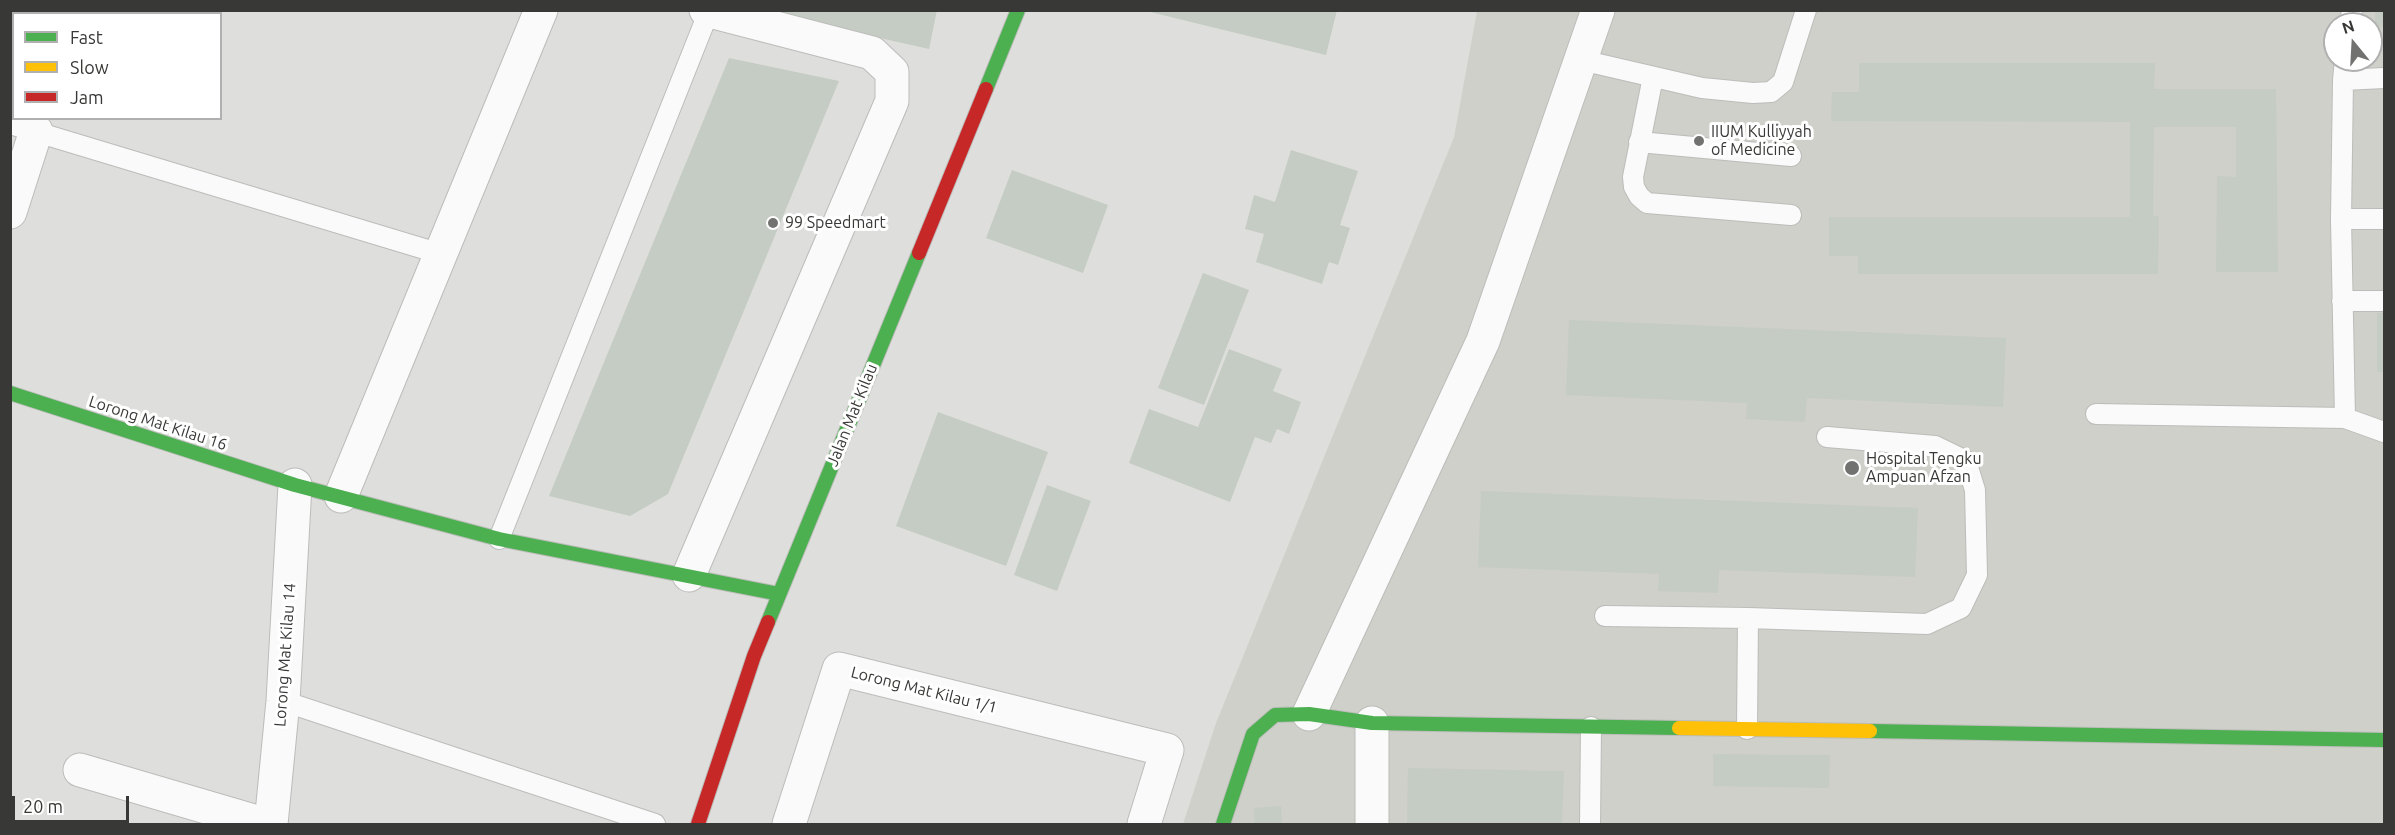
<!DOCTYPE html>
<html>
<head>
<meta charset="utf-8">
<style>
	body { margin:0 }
	#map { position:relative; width:2395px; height:835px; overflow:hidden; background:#dedfdc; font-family:Ubuntu,sans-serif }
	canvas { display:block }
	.frame { position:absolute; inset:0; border:12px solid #383937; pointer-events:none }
	.legend { position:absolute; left:12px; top:12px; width:210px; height:108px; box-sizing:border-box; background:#fff; border:2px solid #afb0af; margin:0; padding:8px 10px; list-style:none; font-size:18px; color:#383937 }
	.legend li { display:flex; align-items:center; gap:12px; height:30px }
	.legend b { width:30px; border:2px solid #afb0af }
	.north { position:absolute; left:2323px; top:12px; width:60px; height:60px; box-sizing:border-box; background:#fff; border:2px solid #afb0af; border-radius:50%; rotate:342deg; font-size:16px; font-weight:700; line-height:24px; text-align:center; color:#383937 }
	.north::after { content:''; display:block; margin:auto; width:21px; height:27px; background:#727371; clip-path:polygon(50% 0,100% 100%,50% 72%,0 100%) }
	.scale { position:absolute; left:12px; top:796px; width:117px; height:27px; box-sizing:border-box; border:3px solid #383937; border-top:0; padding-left:8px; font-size:18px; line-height:21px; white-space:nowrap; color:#383937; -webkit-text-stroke:4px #fff; paint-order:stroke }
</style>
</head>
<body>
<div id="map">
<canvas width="2395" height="835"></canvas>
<div class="frame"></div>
<ul class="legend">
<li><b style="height:8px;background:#4caf50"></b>Fast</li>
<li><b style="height:8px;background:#ffc107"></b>Slow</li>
<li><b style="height:8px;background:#c62828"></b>Jam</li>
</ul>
<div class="north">N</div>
<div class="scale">20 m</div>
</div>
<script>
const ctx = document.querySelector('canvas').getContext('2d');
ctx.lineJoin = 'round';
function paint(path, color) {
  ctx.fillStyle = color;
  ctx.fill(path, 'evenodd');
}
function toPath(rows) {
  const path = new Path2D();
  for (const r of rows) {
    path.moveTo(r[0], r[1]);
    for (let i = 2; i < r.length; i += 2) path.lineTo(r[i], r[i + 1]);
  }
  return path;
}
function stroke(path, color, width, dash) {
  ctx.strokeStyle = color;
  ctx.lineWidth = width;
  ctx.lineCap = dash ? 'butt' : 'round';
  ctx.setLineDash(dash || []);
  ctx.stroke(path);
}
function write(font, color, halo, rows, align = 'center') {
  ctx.font = font + ' Ubuntu,sans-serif';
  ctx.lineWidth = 6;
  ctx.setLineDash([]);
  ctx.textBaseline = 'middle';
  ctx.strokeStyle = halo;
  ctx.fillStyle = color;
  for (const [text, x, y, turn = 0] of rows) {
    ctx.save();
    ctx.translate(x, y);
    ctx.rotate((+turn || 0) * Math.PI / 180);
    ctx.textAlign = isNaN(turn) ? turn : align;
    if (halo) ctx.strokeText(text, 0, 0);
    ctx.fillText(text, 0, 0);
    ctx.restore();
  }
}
paint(toPath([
	[1477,11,2384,11,2384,824,1183,824,1216,723,1454,137],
	[2335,24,2371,24,2371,60,2335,60]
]), '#cfd0c9');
paint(toPath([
	[755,10,937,10,929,49],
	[1142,10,1337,10,1326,55],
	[2375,10,2384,10,2384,27,2375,26],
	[729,58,839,81,668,494,630,516,549,496],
	[1859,63,2155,63,2154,89,2276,89,2278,272,2216,272,2217,176,2236,177,2236,127,2154,127,2153,216,2159,216,2158,274,1858,274,1858,256,1829,256,1829,217,2130,217,2130,122,1831,121,1832,92,1859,92],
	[1291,150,1358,171,1340,225,1350,228,1338,265,1329,262,1322,284,1256,262,1264,234,1245,229,1254,195,1275,202],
	[1012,170,1108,205,1083,273,986,238],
	[1203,273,1249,290,1204,405,1158,388],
	[2377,313,2384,313,2384,372,2377,372],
	[1569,320,2006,338,2003,407,1807,398,1805,422,1746,419,1747,403,1566,395],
	[1229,349,1282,369,1273,391,1301,402,1289,434,1277,429,1271,443,1255,437,1230,502,1129,463,1149,409,1198,427],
	[938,412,1048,452,1006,566,896,526],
	[1047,485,1091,501,1057,591,1014,575],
	[1481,491,1918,508,1915,577,1719,570,1718,593,1658,591,1659,574,1478,567],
	[1713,754,1830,755,1829,788,1713,786],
	[1408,768,1564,771,1562,824,1407,824],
	[1281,806,1282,824,1255,824,1254,808]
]), '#c5ccc3');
const lane = toPath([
	[2350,24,2352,10],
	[1581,60,1702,88,1753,93,1771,92,1783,82,1806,10],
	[1653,77,1633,177,1634,187,1639,196,1647,203,1791,215],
	[2343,80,2384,78],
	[10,124,441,254],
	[1639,142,1791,156],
	[2341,219,2384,219],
	[2342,301,2384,301],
	[2096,414,2345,418,2384,432],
	[2345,418,2341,219,2343,80,2345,60],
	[499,539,709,11],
	[1605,616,1748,618,1927,624,1961,608,1977,575,1975,490,1966,461,1935,446,1827,437],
	[283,701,655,824],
	[1747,729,1748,618],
	[1590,824,1591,727]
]);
const street = toPath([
	[10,212,36,131],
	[341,496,541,10],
	[689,575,892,101,892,72,872,53,706,10],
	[1309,714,1483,341,1598,10],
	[80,770,264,824],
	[271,824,283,701,295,485],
	[789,824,839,669,1167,750,1144,824],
	[1372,824,1372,723]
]);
const fast = toPath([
	[986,89,1018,10],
	[10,393,295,485,499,539,779,594],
	[768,622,919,253],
	[1870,731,2384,740],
	[1223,824,1253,734,1275,715,1309,714,1372,723,1679,728]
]);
const slow = toPath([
	[1679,728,1870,731]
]);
const jam = toPath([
	[919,253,986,89],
	[698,824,754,656,768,622]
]);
stroke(lane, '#bcbcba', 22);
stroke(street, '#bcbcba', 35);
stroke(fast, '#bcbcba', 16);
stroke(slow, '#bcbcba', 16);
stroke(jam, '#bcbcba', 16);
stroke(lane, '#fafafa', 20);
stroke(street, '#fafafa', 33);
stroke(fast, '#4caf50', 14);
stroke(slow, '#ffc107', 14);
stroke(jam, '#c62828', 14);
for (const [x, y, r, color] of [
	[1699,141,6,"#727371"],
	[773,223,6,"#727371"],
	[1852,468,8,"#727371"]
]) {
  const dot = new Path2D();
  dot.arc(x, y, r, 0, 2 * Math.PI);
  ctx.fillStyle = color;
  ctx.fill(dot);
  stroke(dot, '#fff', 2);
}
write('16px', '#383937', '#fff', [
	["IIUM Kulliyyah",1711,132],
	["of Medicine",1711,150],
	["99 Speedmart",785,223],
	["Hospital Tengku",1866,459],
	["Ampuan Afzan",1866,477]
], 'left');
write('16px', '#383937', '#fff', [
	["Jalan Mat Kilau",852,415,-68],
	["Lorong Mat Kilau 16",158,423,18],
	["Lorong Mat Kilau 14",285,655,-86],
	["Lorong Mat Kilau 1/1",924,690,14]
]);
</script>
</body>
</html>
